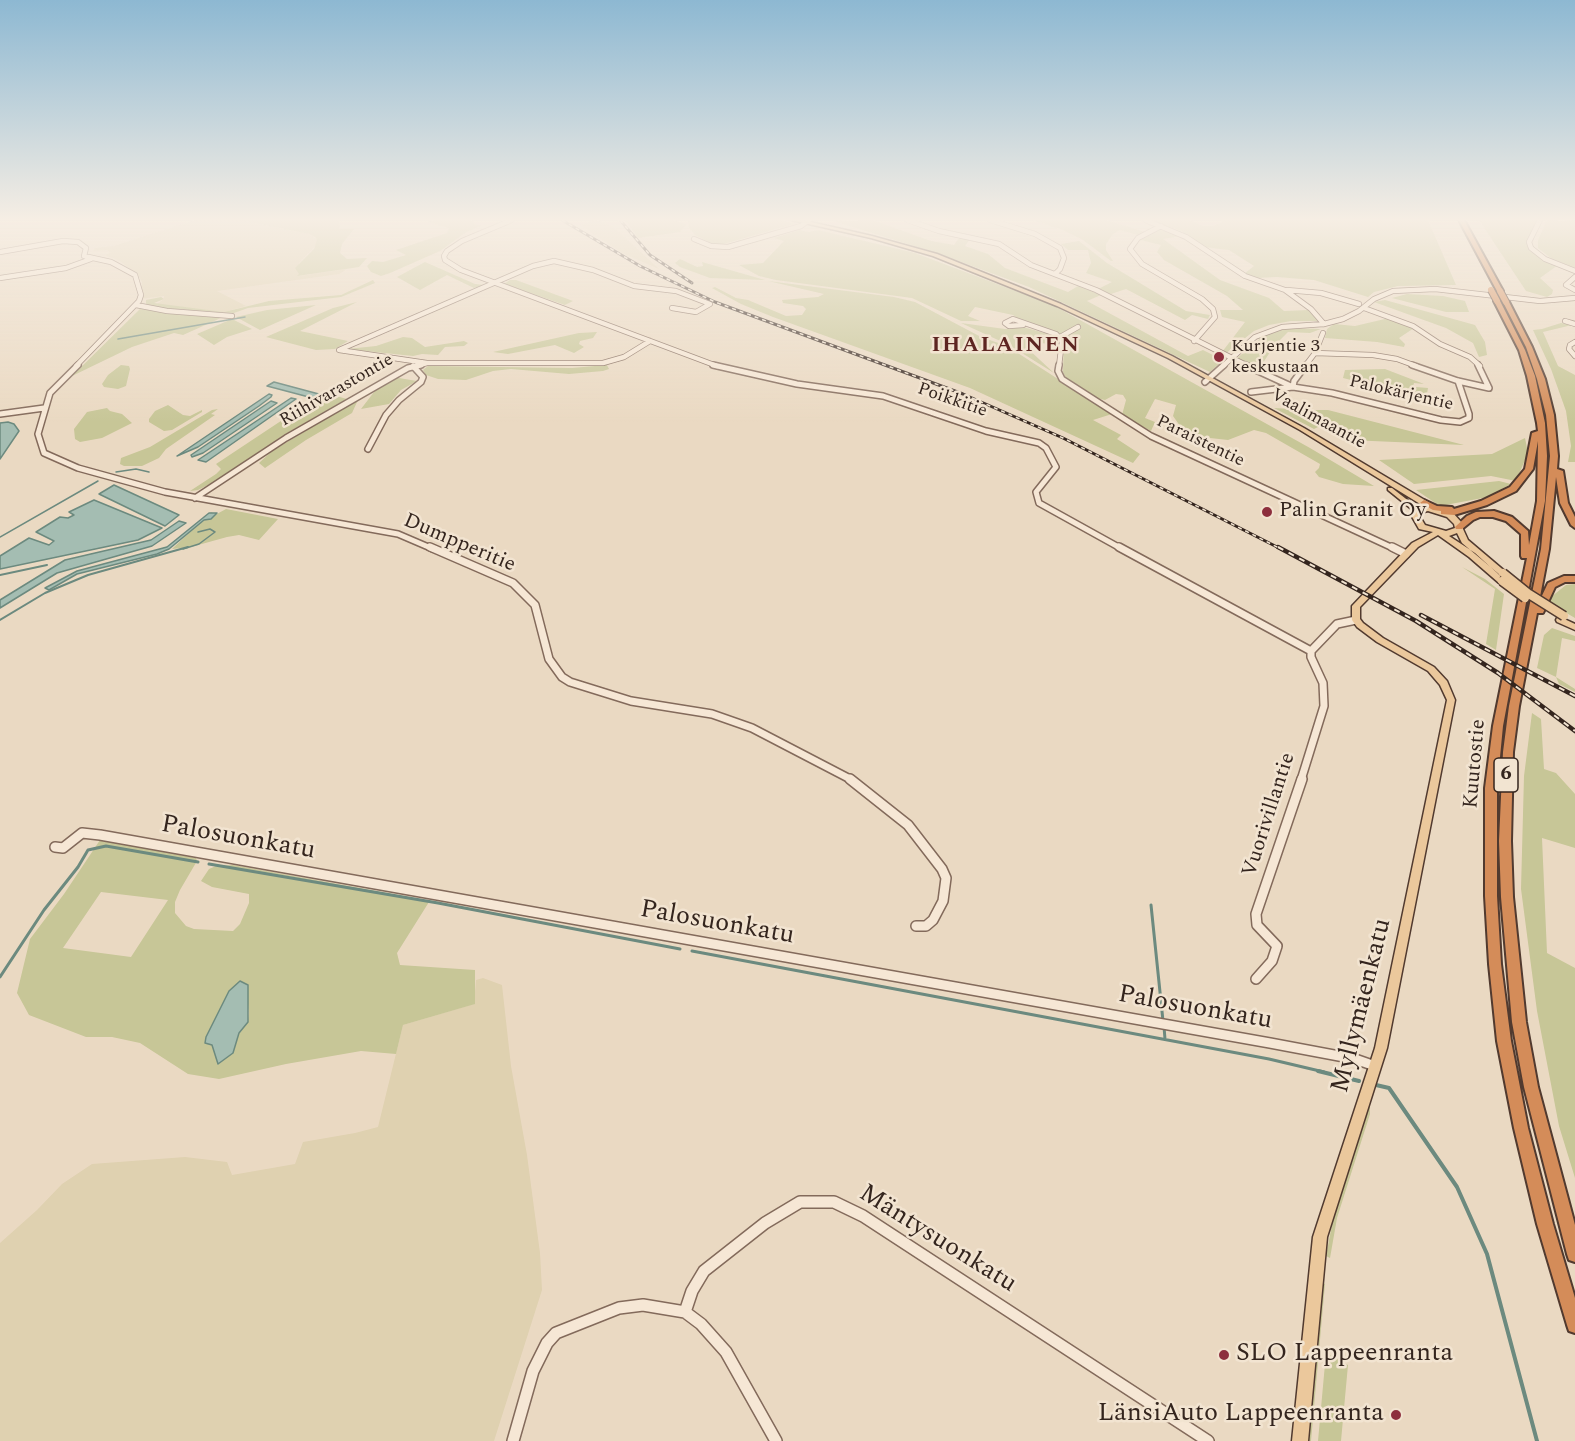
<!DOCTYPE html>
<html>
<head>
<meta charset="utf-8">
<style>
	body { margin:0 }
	canvas { display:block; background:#ead9c2 }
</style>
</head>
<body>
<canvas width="1575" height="1441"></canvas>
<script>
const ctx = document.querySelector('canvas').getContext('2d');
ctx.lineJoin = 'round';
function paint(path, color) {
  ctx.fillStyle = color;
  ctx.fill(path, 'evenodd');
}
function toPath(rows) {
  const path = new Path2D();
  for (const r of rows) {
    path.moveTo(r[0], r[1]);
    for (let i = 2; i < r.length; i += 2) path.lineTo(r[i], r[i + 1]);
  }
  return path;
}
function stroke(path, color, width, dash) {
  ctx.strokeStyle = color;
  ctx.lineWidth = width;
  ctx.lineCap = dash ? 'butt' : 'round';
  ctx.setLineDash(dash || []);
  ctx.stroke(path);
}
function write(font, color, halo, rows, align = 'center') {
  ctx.font = font + ' Spectral,serif';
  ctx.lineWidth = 5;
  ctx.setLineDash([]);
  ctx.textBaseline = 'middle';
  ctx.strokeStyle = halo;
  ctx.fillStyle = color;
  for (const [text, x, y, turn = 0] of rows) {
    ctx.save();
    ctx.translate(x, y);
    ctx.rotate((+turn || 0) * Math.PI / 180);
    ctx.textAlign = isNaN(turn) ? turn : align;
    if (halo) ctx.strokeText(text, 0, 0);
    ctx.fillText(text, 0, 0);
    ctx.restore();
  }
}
paint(toPath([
	[195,220,240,220,309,234,318,240,317,244,299,263,299,276,347,269,339,274,217,291,246,306,224,312,157,304,164,299,164,296,140,299,142,282,138,275,120,261,105,255,111,253,107,250,93,251,95,248,114,246],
	[596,220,608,224,617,230,659,269,622,253,580,225],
	[483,978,502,985,511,1066,527,1155,540,1253,542,1290,494,1441,0,1441,0,1243,37,1210,62,1184,92,1164,185,1157,227,1162,232,1175,295,1164,303,1142,355,1133,378,1127,403,1025,474,1004,476,980]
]), '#dfd1b0');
paint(toPath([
	[240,220,339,220,340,229,354,229,342,244,340,253,347,259,367,258,359,267,297,276,299,274,295,268,314,249,317,240,315,237,309,234],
	[434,220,471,220,476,225,482,225,465,233,440,251,390,273,381,276,371,272,367,266,372,261,383,262,406,255,396,250,447,233,449,228,428,222],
	[625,220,673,220,686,224,680,232,638,238],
	[688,220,783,220,794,224,720,245,712,244,695,235,689,228],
	[873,220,931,241,954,245,960,237,970,239,965,246,988,254,1005,268,1068,292,1078,286,1101,295,1087,301,1188,356,1203,350,1223,360,1210,372,1029,287,937,253,833,221],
	[1033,220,1106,220,1145,232,1138,235,1120,230,1113,234,1106,244,1106,250,1113,261,1111,261,1083,240,1063,230],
	[1149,220,1189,220,1203,226,1213,226,1222,222,1221,220,1428,220,1456,285,1398,286,1374,292,1368,297,1314,280,1277,277,1256,278,1244,274,1254,266,1229,250,1203,247,1181,231],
	[1479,220,1540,220,1531,238,1531,248,1558,265,1540,278,1553,290,1552,294,1547,297,1526,291],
	[1547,220,1575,221,1575,268,1552,259,1538,248,1538,240],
	[799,230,809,232,818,230,915,253,1053,305,1310,448,1374,486,1343,484,1319,477,1315,472,1319,468,1320,464,1266,433,1254,430,1228,440,1201,437,1183,430,1173,416,1176,405,1155,399,1145,418,1155,422,1151,431,1122,415,1126,400,1123,395,1116,394,1105,400,1096,398,1066,378,1063,372,1064,338,1037,325,1024,323,1013,315,975,307,968,316,980,321,961,321,912,298,776,280,759,276,739,265,763,263,784,241,774,238],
	[1159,230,1169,231,1180,236,1163,239,1220,280,1269,298,1284,311,1309,310,1318,321,1291,321,1269,325,1254,331,1225,354,1222,352,1245,322,1222,317,1220,310,1243,310,1227,296,1164,260,1157,252,1161,245,1141,240],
	[1079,241,1107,263,1186,311,1210,315,1208,319,1192,315,1185,320,1126,289,1111,294,1098,289,1112,282,1086,273,1091,263,1088,250,1068,250,1061,244],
	[680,259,697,267,703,266,702,262,765,280,710,278,680,267,675,263],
	[425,262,475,284,484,285,474,288,447,275,420,290,397,277],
	[373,280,375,283,341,297,248,308,234,313,161,308,146,305,146,300,161,297,164,299,154,303,224,312,269,301,341,295],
	[510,280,516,280,573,301,565,305,504,284],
	[768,281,894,297,915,302,981,337,1007,346,1112,414,1093,420,1121,435,1117,439,1140,454,1133,463,970,388,773,317,741,304,712,288,715,287,736,298,748,300,786,316,802,315,806,309,803,306,783,303,782,300,818,297,824,294],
	[1407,294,1443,296,1465,301,1469,312,1446,312,1392,298],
	[1385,300,1475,325,1485,342,1487,355,1479,357,1473,343,1446,328,1374,302],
	[357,302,300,331,348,341,335,349,316,350,266,337,333,308],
	[316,305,260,330,236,317,267,310],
	[140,309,223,317,183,335,174,333,132,347,72,376],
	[1389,318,1414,328,1399,338,1405,344,1404,347,1377,342,1325,338,1327,329,1334,324,1355,326],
	[232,319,252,329,227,337,214,345,197,334],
	[961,323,1005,329,1023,327,1052,335,1058,339,1058,346,1042,343,1026,347,1054,373,1009,345],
	[1561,323,1572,325,1543,332,1558,366,1575,375,1575,462,1568,462,1571,446,1566,411,1551,369,1533,330,1542,329],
	[1290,328,1321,329,1310,333,1288,332,1274,346,1259,369,1236,359,1267,333],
	[597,332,593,338,580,341,579,344,584,347,574,353,555,345,508,354,493,352,579,333],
	[403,337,412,338,425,347,464,341,468,343,464,346,445,347,438,355,422,354,413,356,347,349,376,346],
	[121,365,129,366,130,369,126,386,118,389,104,387,102,384,108,375],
	[607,365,609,369,603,371,569,374,511,369,493,371,466,380,438,379,426,375,423,370,428,366,572,368],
	[1385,369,1424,384,1414,383,1411,393,1414,394,1416,387,1428,388,1426,399,1343,378,1345,370],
	[393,377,417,381,401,390,389,404,361,409,374,392],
	[336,396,347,399,287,433,214,482,198,490,190,491,216,474,221,469,216,464,308,403,320,405],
	[358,400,352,413,306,440,265,468,259,463,272,451],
	[168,405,183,415,190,416,202,410,202,412,172,430,164,431,149,422,149,419,155,411],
	[107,408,110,411,122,414,132,423,102,438,80,442,75,439,74,429,87,412],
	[1274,408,1307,410,1324,424,1314,429],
	[218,409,211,414,215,415,166,449,159,458,142,466,124,466,120,464,121,458,150,447,212,410],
	[1315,410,1328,410,1464,445,1349,440],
	[1525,438,1528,453,1516,481,1491,476,1414,484,1379,460,1492,454],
	[1499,481,1511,484,1488,497,1440,506,1416,490],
	[226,509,278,519,259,540,239,535,227,537,191,547,172,549,211,512,215,515],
	[1462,567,1485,579,1504,594,1496,650,1486,644,1495,589],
	[1575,584,1575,618,1546,601,1566,585],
	[1552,628,1575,636,1575,641,1562,638,1556,677,1575,689,1575,692,1559,684,1556,677,1537,668,1544,635],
	[1532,713,1541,719,1544,769,1556,773,1575,794,1575,848,1542,838,1547,953,1575,968,1575,1178,1559,1126,1537,1011,1521,889,1524,776],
	[100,840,196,858,197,861,180,890,175,902,175,913,186,926,194,929,233,931,240,924,249,903,249,894,212,887,201,881,209,869,216,866,233,865,404,896,429,902,397,953,400,965,475,970,475,1004,403,1025,396,1054,361,1051,286,1064,219,1079,188,1074,140,1043,112,1037,86,1037,29,1015,17,993,30,939,64,894],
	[101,892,168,900,131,957,63,948],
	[229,991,247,994,249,1013,248,1022,239,1033,233,1052,212,1045,206,1037],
	[1370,1101,1370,1114,1337,1218,1330,1258,1326,1256,1335,1209],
	[1321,1282,1325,1284,1311,1441,1306,1441],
	[1326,1353,1348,1365,1341,1441,1318,1441]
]), '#c7c697');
const water = toPath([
	[274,382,330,397,324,401,267,386,274,382],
	[269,394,272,395,271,397,259,406,198,447,177,456,269,394],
	[291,398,296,399,206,462,198,460,291,398],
	[271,401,277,403,203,453,192,457,191,455,271,401],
	[8,422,14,424,19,431,0,459,0,423,8,422],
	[114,485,179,515,165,526,99,494,114,485],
	[94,500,162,528,138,540,0,569,0,556,29,538,49,545,54,541,36,532,60,517,68,518,74,515,69,512,94,500],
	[209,513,217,513,211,519,204,520,169,549,157,554,77,574,49,590,45,588,77,571,167,547,209,513],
	[179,521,186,523,152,546,57,573,0,608,0,600,65,560,151,540,179,521],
	[240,981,248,985,248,1022,239,1033,233,1053,218,1064,212,1045,205,1043,206,1037,229,991,240,981]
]);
paint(water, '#a4bdb2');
stroke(water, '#6c8a7f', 1.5);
stroke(toPath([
	[118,339,245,317],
	[116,472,136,469,149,472],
	[0,537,98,481],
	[183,549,199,544,215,532,210,529,198,532]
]), '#6c8a7f', 1.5);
stroke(toPath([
	[0,575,47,565],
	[0,620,45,593,88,575,188,547]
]), '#6c8a7f', 2);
stroke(toPath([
	[209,864,438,903,680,949],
	[1151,905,1163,1021],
	[692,951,1269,1059,1324,1072],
	[0,977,44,910,78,867,88,850,106,846,198,862],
	[1164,1027,1165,1039]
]), '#6c8a7f', 3);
stroke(toPath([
	[1318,1071,1359,1081],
	[1376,1085,1389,1088,1457,1187,1487,1254,1537,1441]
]), '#6c8a7f', 4);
const minorFar4 = toPath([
	[512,220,462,241,447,251,444,256,445,260,461,270,717,366],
	[907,220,939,231,999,244,1031,265,1096,290,1248,366],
	[990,220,1035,234,1060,248,1064,258,1060,269,1055,274],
	[1145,220,1186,237,1245,276,1285,290,1311,309,1324,324],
	[1540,220,1529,242,1531,248,1545,259,1575,271],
	[1161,226,1138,238,1130,249,1142,264,1202,299,1213,309,1215,317,1194,341],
	[694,239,711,246,728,247,801,226,809,220],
	[0,252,63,241,78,242,86,248,84,256,111,262,135,275,141,295,139,301,76,366],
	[1575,277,1566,285,1575,290],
	[0,278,66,268,91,259],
	[1287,290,1321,293,1359,304],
	[136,305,167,311,232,316],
	[1364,308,1413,326,1440,344,1470,357,1480,366],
	[1565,321,1575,324],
	[1023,325,1009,326,1005,323,1013,319,1056,334,1062,341,1059,366],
	[1060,337,1078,327],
	[1575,342,1570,345,1569,349,1575,356],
	[1315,353,1373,355,1397,359,1416,366],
	[427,363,339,350,533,266,554,261,593,270,634,286,676,291,710,304,696,312,672,308],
	[416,366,427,363,603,363,624,357,650,341],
	[1223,366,1255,337,1282,327,1324,324,1343,319,1359,311,1374,299,1393,291,1435,289,1540,301,1575,298],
	[1305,366,1315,353,1323,333]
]);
const minorFar3 = toPath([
	[78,365,50,393,38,434,44,453,78,468,165,492,398,534,433,549],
	[713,365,797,384,883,396,986,431,1039,443,1046,448,1056,467,1036,492,1039,503,1122,549],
	[1059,365,1058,371,1062,379,1151,436,1395,549],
	[1245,365,1293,387,1294,381,1306,365],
	[1412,365,1458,381,1489,388,1478,365],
	[1205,382,1224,365],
	[1251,392,1293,387,1332,393,1441,420,1460,422,1469,418,1469,414,1458,381],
	[0,414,44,408],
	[368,449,386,415,399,400,421,382,423,377,413,366],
	[195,498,286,438,408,368,421,365]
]);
const minorFar2 = toPath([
	[430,547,513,583,535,605,549,659,562,677,570,682,631,701,712,714,752,728,852,780],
	[1119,547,1311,651],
	[1392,547,1406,554],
	[1311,651,1337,624,1356,620],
	[1301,780,1324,706,1323,683,1311,657,1311,651]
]);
const minorFar1 = toPath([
	[850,779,908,825,942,869,946,878,943,901,933,920,926,926,916,926],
	[55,847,63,848,82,833,100,835,1270,1043,1355,1059,1375,1066],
	[1256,979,1272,961,1277,946,1257,925,1256,914,1302,779]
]);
const minor = toPath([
	[685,1312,692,1291,704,1271,765,1223,800,1202,834,1202,863,1216,1208,1441],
	[513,1441,533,1371,547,1343,556,1333,619,1308,643,1305,685,1312,701,1324,726,1352,776,1441]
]);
const major = toPath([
	[791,220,802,220,872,236,937,254,1061,304,1172,356,1304,428,1433,505,1433,508,1453,513,1462,523,1463,529,1468,540,1507,573,1506,575,1500,575,1462,543,1457,533,1449,536,1475,553,1506,581,1502,584,1499,583,1469,557,1438,535,1418,547,1360,607,1360,619,1363,623,1383,638,1434,667,1447,681,1455,700,1387,1048,1327,1237,1308,1441,1292,1441,1313,1237,1375,1048,1447,700,1440,685,1428,671,1377,642,1357,627,1352,620,1352,606,1412,543,1433,532,1419,529,1411,515,1414,511,1388,490,1388,488,1392,488,1419,509,1425,507,1300,430,1168,358,1057,306,933,256,871,238,791,220],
	[1428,511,1447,517,1454,524,1455,528,1446,531,1425,525,1419,515,1420,513,1428,511],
	[1560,617,1575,624,1575,630,1557,622,1556,620,1557,618,1560,617]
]);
const highway = toPath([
	[1459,220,1464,220,1503,291,1502,292,1497,291,1459,220],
	[1497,299,1500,301,1525,350,1535,376,1545,423,1547,456,1545,501,1503,726,1497,788,1497,896,1501,964,1511,1041,1528,1128,1553,1224,1575,1298,1575,1333,1569,1331,1567,1325,1537,1224,1514,1128,1497,1041,1489,964,1485,896,1485,788,1493,726,1527,558,1522,558,1521,556,1521,534,1506,521,1493,517,1480,517,1473,520,1462,529,1456,529,1455,527,1467,516,1476,512,1494,511,1512,517,1528,531,1529,545,1537,501,1538,441,1533,469,1516,491,1487,505,1454,515,1441,514,1441,511,1433,510,1420,503,1424,500,1437,506,1452,507,1454,509,1481,501,1510,487,1525,469,1532,433,1538,431,1537,423,1527,376,1519,350,1494,301,1497,299],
	[1506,300,1509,302,1532,347,1545,379,1554,415,1558,456,1557,469,1563,471,1568,503,1575,517,1575,528,1571,525,1560,503,1556,477,1549,549,1539,602,1548,583,1564,576,1575,576,1575,582,1565,582,1555,587,1543,613,1537,613,1519,706,1513,752,1511,841,1513,897,1526,1022,1538,1087,1575,1225,1575,1262,1569,1260,1567,1254,1524,1087,1512,1022,1501,897,1499,841,1503,752,1509,706,1541,549,1550,456,1546,415,1537,379,1526,347,1503,302,1506,300]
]);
stroke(minorFar4, '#836a5b', 6);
stroke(minorFar3, '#836a5b', 8);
stroke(minorFar2, '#836a5b', 10);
stroke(minorFar1, '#836a5b', 12);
stroke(minor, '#836a5b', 14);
stroke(major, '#513a2f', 3);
stroke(highway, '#513a2f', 4);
stroke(minorFar4, '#f6e7d5', 4.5);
stroke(minorFar3, '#f6e7d5', 5);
stroke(minorFar2, '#f6e7d5', 7);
stroke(minorFar1, '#f6e7d5', 9);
stroke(minor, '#f6e7d5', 11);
paint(major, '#ebc89c');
paint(highway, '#d48c59');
const railFar1 = toPath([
	[562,220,640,266,715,302,963,394,1063,438,1281,549],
	[620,220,650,255,692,283]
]);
const rail = toPath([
	[1278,547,1416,621,1498,673,1575,731],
	[1421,615,1575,696]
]);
stroke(railFar1, '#34251e', 3);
stroke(rail, '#34251e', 4.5);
stroke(railFar1, '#f2e4d1', 1.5, [4]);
stroke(rail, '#f2e4d1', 2, [6]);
const majorBridge = toPath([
	[1503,573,1529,594,1564,616],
	[1502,581,1525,598]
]);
const highwayBridge = toPath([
	[1491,290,1497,301],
	[1500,291,1506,302]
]);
stroke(majorBridge, '#513a2f', 11, []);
stroke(highwayBridge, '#513a2f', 8, []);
stroke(majorBridge, '#ebc89c', 8);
stroke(highwayBridge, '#d48c59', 6);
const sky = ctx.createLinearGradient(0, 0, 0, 422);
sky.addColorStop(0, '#8db8d2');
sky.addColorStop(0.52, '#f6eee4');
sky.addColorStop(1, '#f6eee400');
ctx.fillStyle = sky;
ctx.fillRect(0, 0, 1575, 422);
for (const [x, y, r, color] of [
	[1219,357,6,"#8d2f3d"],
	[1267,512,6,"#8d2f3d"],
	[1224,1355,6,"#8d2f3d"],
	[1396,1415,6,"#8d2f3d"]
]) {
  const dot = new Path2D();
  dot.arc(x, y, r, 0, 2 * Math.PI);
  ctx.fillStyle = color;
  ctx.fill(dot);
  stroke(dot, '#f2e4d1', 2);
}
write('18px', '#34251e', '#f2e4d1', [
	["Kurjentie 3",1231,347],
	["keskustaan",1231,368]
], 'left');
write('18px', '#34251e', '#f2e4d1', [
	["Riihivarastontie",337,391,-30],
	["Palokärjentie",1401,394,13],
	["Poikkitie",952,401,19],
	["Vaalimaantie",1318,420,29],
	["Paraistentie",1200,442,26]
]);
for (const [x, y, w] of [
	[1506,775,24]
]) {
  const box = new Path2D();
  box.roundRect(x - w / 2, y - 17, w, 34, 4.5);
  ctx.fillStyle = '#f2e4d1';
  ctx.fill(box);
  stroke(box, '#34251e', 1.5);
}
write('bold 20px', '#34251e', null, [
	["6",1506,775]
]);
write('21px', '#34251e', '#f2e4d1', [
	["Palin Granit Oy",1279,512]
], 'left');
write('21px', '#34251e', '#f2e4d1', [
	["Dumpperitie",459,544,23],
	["Kuutostie",1476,764,-85],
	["Vuorivillantie",1270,815,-72]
]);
ctx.letterSpacing = '1.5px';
write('bold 22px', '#5d2521', '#f2e4d1', [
	["IHALAINEN",1006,347]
]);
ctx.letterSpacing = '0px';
write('26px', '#34251e', '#f2e4d1', [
	["Palosuonkatu",238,839,10],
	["Palosuonkatu",717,924,10],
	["Myllymäenkatu",1363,1006,-76],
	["Palosuonkatu",1195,1009,10],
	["Mäntysuonkatu",937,1240,32]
]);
write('26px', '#34251e', '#f2e4d1', [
	["SLO Lappeenranta",1236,1355],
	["LänsiAuto Lappeenranta",1384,1415,"right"]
], 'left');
</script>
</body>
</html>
